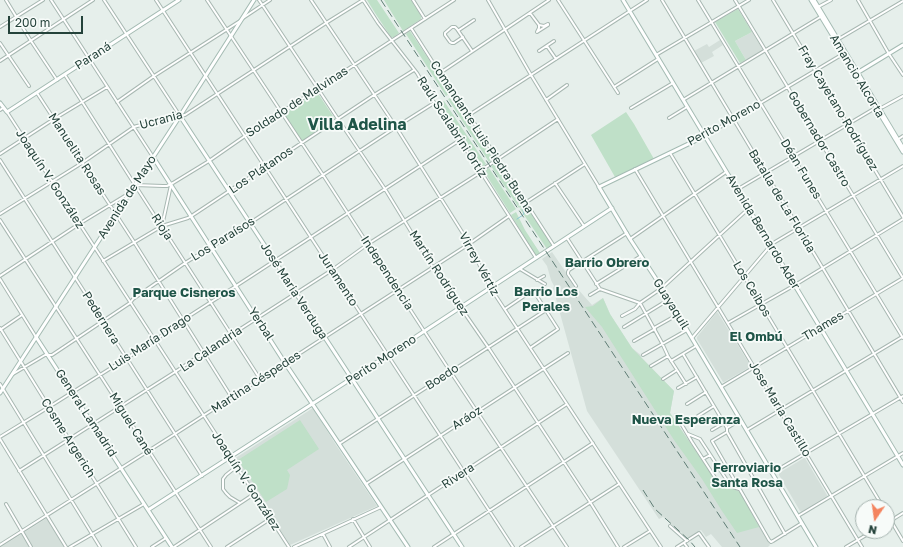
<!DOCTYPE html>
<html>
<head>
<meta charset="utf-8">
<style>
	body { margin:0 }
	#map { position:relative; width:903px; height:547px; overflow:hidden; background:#e6efeb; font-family:"Golos Text",sans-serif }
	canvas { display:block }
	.north { position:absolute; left:855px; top:499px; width:40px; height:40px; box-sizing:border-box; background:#f7fbf9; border:1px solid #a3b1ad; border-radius:50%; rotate:193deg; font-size:11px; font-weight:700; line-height:16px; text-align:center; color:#24423a }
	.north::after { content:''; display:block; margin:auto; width:14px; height:18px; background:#f4845f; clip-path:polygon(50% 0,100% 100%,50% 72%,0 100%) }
	.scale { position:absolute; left:8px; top:16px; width:75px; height:18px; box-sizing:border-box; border:2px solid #24423a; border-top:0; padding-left:5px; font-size:12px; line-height:14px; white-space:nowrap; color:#24423a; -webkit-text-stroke:3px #f7fbf9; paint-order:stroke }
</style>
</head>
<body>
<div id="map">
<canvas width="903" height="547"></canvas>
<div class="north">N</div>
<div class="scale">200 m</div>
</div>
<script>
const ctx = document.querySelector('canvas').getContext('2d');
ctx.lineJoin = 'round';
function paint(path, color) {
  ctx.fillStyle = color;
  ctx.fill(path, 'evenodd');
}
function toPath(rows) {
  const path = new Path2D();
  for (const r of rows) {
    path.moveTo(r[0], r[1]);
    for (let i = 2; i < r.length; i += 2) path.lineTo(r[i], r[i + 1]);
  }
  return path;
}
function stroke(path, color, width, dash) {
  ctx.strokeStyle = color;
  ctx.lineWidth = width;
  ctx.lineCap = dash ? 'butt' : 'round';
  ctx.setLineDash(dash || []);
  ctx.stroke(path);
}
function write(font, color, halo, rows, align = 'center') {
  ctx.font = font + ' "Golos Text",sans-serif';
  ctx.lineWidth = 3.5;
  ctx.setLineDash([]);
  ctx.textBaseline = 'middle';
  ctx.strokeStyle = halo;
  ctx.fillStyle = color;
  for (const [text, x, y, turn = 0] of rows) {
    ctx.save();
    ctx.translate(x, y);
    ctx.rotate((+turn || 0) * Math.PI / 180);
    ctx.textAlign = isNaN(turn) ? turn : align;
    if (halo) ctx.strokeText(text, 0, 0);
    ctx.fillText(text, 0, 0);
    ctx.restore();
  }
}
paint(toPath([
	[752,32,763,50,746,60,735,41],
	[720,40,723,45,712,52,714,56,701,63,694,51,707,44,709,47],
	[552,252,576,287,592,305,603,298,610,314,632,348,642,356,641,357,674,391,670,413,716,481,740,492,770,545,768,547,722,547,711,534,706,537,701,530,689,539,663,517,659,519,587,411,553,288,554,286,551,280,547,266,542,259],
	[717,312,718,313,750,365,750,367,724,382,723,382,697,339,697,337],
	[313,408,336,445,377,506,290,545,234,459],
	[804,458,805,458,827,495,827,496,801,512,800,511,779,475,779,473],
	[47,518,64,547,1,547]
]), '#d4dfda');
paint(toPath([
	[367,0,377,0,399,33,394,37,391,37,375,13],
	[384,0,411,0,421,16,421,19,403,31],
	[738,9,752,32,735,41,746,60,740,63,715,22],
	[410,31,451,93,446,96,406,34],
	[317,92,335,119,301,142,283,115],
	[450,98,493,158,489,162,448,99],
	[444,101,486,164,482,167,480,166,438,105],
	[626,112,634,124,654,159,615,177,591,135],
	[495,164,497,164,523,202,518,205,520,207,519,208,491,166],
	[489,168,516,209,510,213,485,173,485,170],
	[524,203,552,245,547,249,520,209,521,208,519,206],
	[516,212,525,230,540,253,536,256,511,215],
	[603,298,610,314,632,348,674,391,670,413,716,481,740,492,759,527,737,533,722,511,702,479,674,440,602,327,585,307,593,306],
	[300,420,319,449,287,470,290,475,287,489,266,502,238,460]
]), '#bfe0c8');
stroke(toPath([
	[523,205,524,204],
	[517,219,523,215,524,213,522,207,522,205]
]), '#8ec9d4', 1);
const street = toPath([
	[6,0,31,41,57,80],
	[51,0,153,157],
	[104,0,180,116],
	[156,0,513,547],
	[207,0,323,175,450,371,567,547],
	[259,0,338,119,385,189,432,266,488,347,590,502,618,547],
	[311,0,396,127,469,243,490,287,661,547],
	[363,0,378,23,417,73,435,104,481,172,536,258],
	[413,0,425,19],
	[488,0,531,75,599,187],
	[558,0,618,93],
	[662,0,903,402],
	[698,0,903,338],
	[735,0,903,278],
	[773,0,903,217],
	[858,0,889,54,903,75],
	[818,7,831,0],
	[530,13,539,25,544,26,548,24,548,25,537,32,539,28,539,25],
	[243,18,270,0],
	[0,27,43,0],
	[411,28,434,64,469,115,554,246],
	[459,30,474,20],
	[463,37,454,43,452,43,450,42,445,35,445,33,452,27,455,27,457,29,472,51],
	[837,40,903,1],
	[0,43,29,86],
	[547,46,556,59],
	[539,51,554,41],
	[656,55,749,0],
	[0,61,93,0],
	[440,73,549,0],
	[65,75,135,185,260,379],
	[614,87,658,59],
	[37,93,134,242,232,398],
	[546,100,567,85],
	[683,100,822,16],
	[117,102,154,76,240,21],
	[631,108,673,83],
	[0,110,3,108],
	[7,112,289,547],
	[469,115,647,0],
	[669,118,687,107],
	[705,136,843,54],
	[897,140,903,136],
	[670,153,883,507],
	[0,154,54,119,107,87],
	[0,160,202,476],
	[635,169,862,547],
	[555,183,584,226],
	[135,185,163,186,167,186,173,183,209,161,245,136,454,0],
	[738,189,872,110,883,107,903,96],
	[525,203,585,164],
	[0,214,82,163,134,127,137,126,185,115,326,23,363,0],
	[0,220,211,547],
	[162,226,171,185],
	[567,238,600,289,640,303,662,343,668,356,686,384],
	[630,239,726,172],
	[103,261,162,226,188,218,193,215,374,95,414,70],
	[520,269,545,284],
	[0,276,79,224,128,194],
	[0,279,36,337],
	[537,280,544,276],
	[596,284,641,256],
	[576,286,568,274,568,272,569,270,627,233],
	[590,295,600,289],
	[505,309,533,290,558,329,530,348],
	[622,316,635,309,640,303,662,288,748,209],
	[728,323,795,285,903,219],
	[624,327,668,300],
	[0,328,136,547],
	[654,328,677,315],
	[0,330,22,315],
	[692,338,771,245,775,242,903,166],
	[634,341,655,329],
	[683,354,727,428,727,432,785,534],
	[643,355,687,330],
	[671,361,696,346],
	[651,366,668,356],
	[13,374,45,355,52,355,130,303,133,299,185,263,250,223,396,127,434,103],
	[663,379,677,370],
	[0,384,100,547],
	[721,387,903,278],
	[678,388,697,377],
	[687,404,706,392],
	[676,415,692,442,716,479,730,486,739,489],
	[698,416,714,406],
	[727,428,740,420],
	[712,430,724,423],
	[747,430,902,337],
	[727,432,712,441,769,540,771,542,773,541,802,523],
	[688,434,700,439,730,485],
	[0,437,49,407,154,341,183,320,236,286,460,140],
	[0,439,66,547],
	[339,444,546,310],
	[703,459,710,455],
	[236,467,226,475,223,479,223,489,226,493,230,497,240,503],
	[19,471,175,372,231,335,332,270,368,244,481,172,483,169,558,119],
	[772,473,903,396],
	[366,484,568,353],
	[6,504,31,547],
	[887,514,903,541],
	[798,516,903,453],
	[353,519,370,547],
	[887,523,903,513],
	[670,526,687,541],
	[323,534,330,547],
	[684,543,687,547],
	[0,545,175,434,469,244,509,216],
	[70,547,144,504],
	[152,547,166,538],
	[174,547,254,494],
	[227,547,270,519],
	[294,547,381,507],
	[349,547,567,404],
	[434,547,593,443],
	[521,547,619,484],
	[624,547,650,531],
	[677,547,699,533,709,547],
	[846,547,873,531]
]);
const secondary = toPath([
	[623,0,903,465],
	[811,0,903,152],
	[814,0,903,148],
	[857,73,903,45],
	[0,103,7,112,179,0],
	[180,116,462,547],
	[705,136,599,187,630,239,662,288,721,387,816,547],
	[153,157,285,363,408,547],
	[36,337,172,547],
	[0,393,116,214,180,116,254,0],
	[148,510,388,355,612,208]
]);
stroke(street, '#a8b8b2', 4);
stroke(secondary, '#a4bbb3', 5);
stroke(street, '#fff', 2);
stroke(secondary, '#fff', 3);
stroke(toPath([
	[381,0,740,547],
	[643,490,655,509,689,540,695,547]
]), '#5f7d75', 1, [8, 4]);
write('12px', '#24423a', '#f7fbf9', [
	["Paraná",93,56,-33],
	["Amancio Alcorta",857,76,59],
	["Soldado de Malvinas",297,102,-33],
	["Fray Cayetano Rodríguez",838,108,59],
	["Ucrania",161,120,-15],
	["Perito Moreno",724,123,-29],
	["Raúl Scalabrini Ortíz",452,127,57],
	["Comandante Luis Piedra Buena",482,137,57],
	["Gobernador Castro",819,139,59],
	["Manuelita Rosas",77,154,57],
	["Déan Funes",801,169,59],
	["Los Plátanos",261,170,-34],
	["Joaquín V. González",50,179,57],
	["Avenida de Mayo",127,197,-57],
	["Batalla de La Florida",782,201,59],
	["Rioja",162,227,57],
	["Avenida Bernardo Ader",763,232,59],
	["Los Paraísos",223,239,-32],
	["Virrey Vértiz",479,264,61],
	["Independencia",387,273,57],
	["Martín Rodríguez",439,273,57],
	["Juramento",338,279,57],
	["Los Ceibos",752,289,59],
	["José Maria Verduga",294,291,57],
	["Guayaquil",671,304,58],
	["Pedernera",101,318,58],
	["Yerbal",261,324,57],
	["Thames",823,326,-31],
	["Luis María Drago",150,342,-33],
	["La Calandria",211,349,-34],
	["Perito Moreno",381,360,-33],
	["Boedo",442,377,-33],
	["Martina Céspedes",256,382,-33],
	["Jose Maria Castillo",780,409,59],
	["General Lamadrid",86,413,57],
	["Aráoz",467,418,-33],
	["Miguel Cané",131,424,58],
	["Cosme Argerich",68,438,58],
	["Rivera",458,476,-33],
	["Joaquín V. González",246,481,57]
]);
write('bold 13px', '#1f5548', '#f7fbf9', [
	["Barrio Obrero",607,263],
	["Barrio Los",546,292],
	["Perales",546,307],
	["Parque Cisneros",184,293],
	["El Ombú",756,337],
	["Nueva Esperanza",686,420],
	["Ferroviario",747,468],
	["Santa Rosa",747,483]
]);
write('bold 16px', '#1f5548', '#f7fbf9', [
	["Villa Adelina",357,125]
]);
</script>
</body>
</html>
